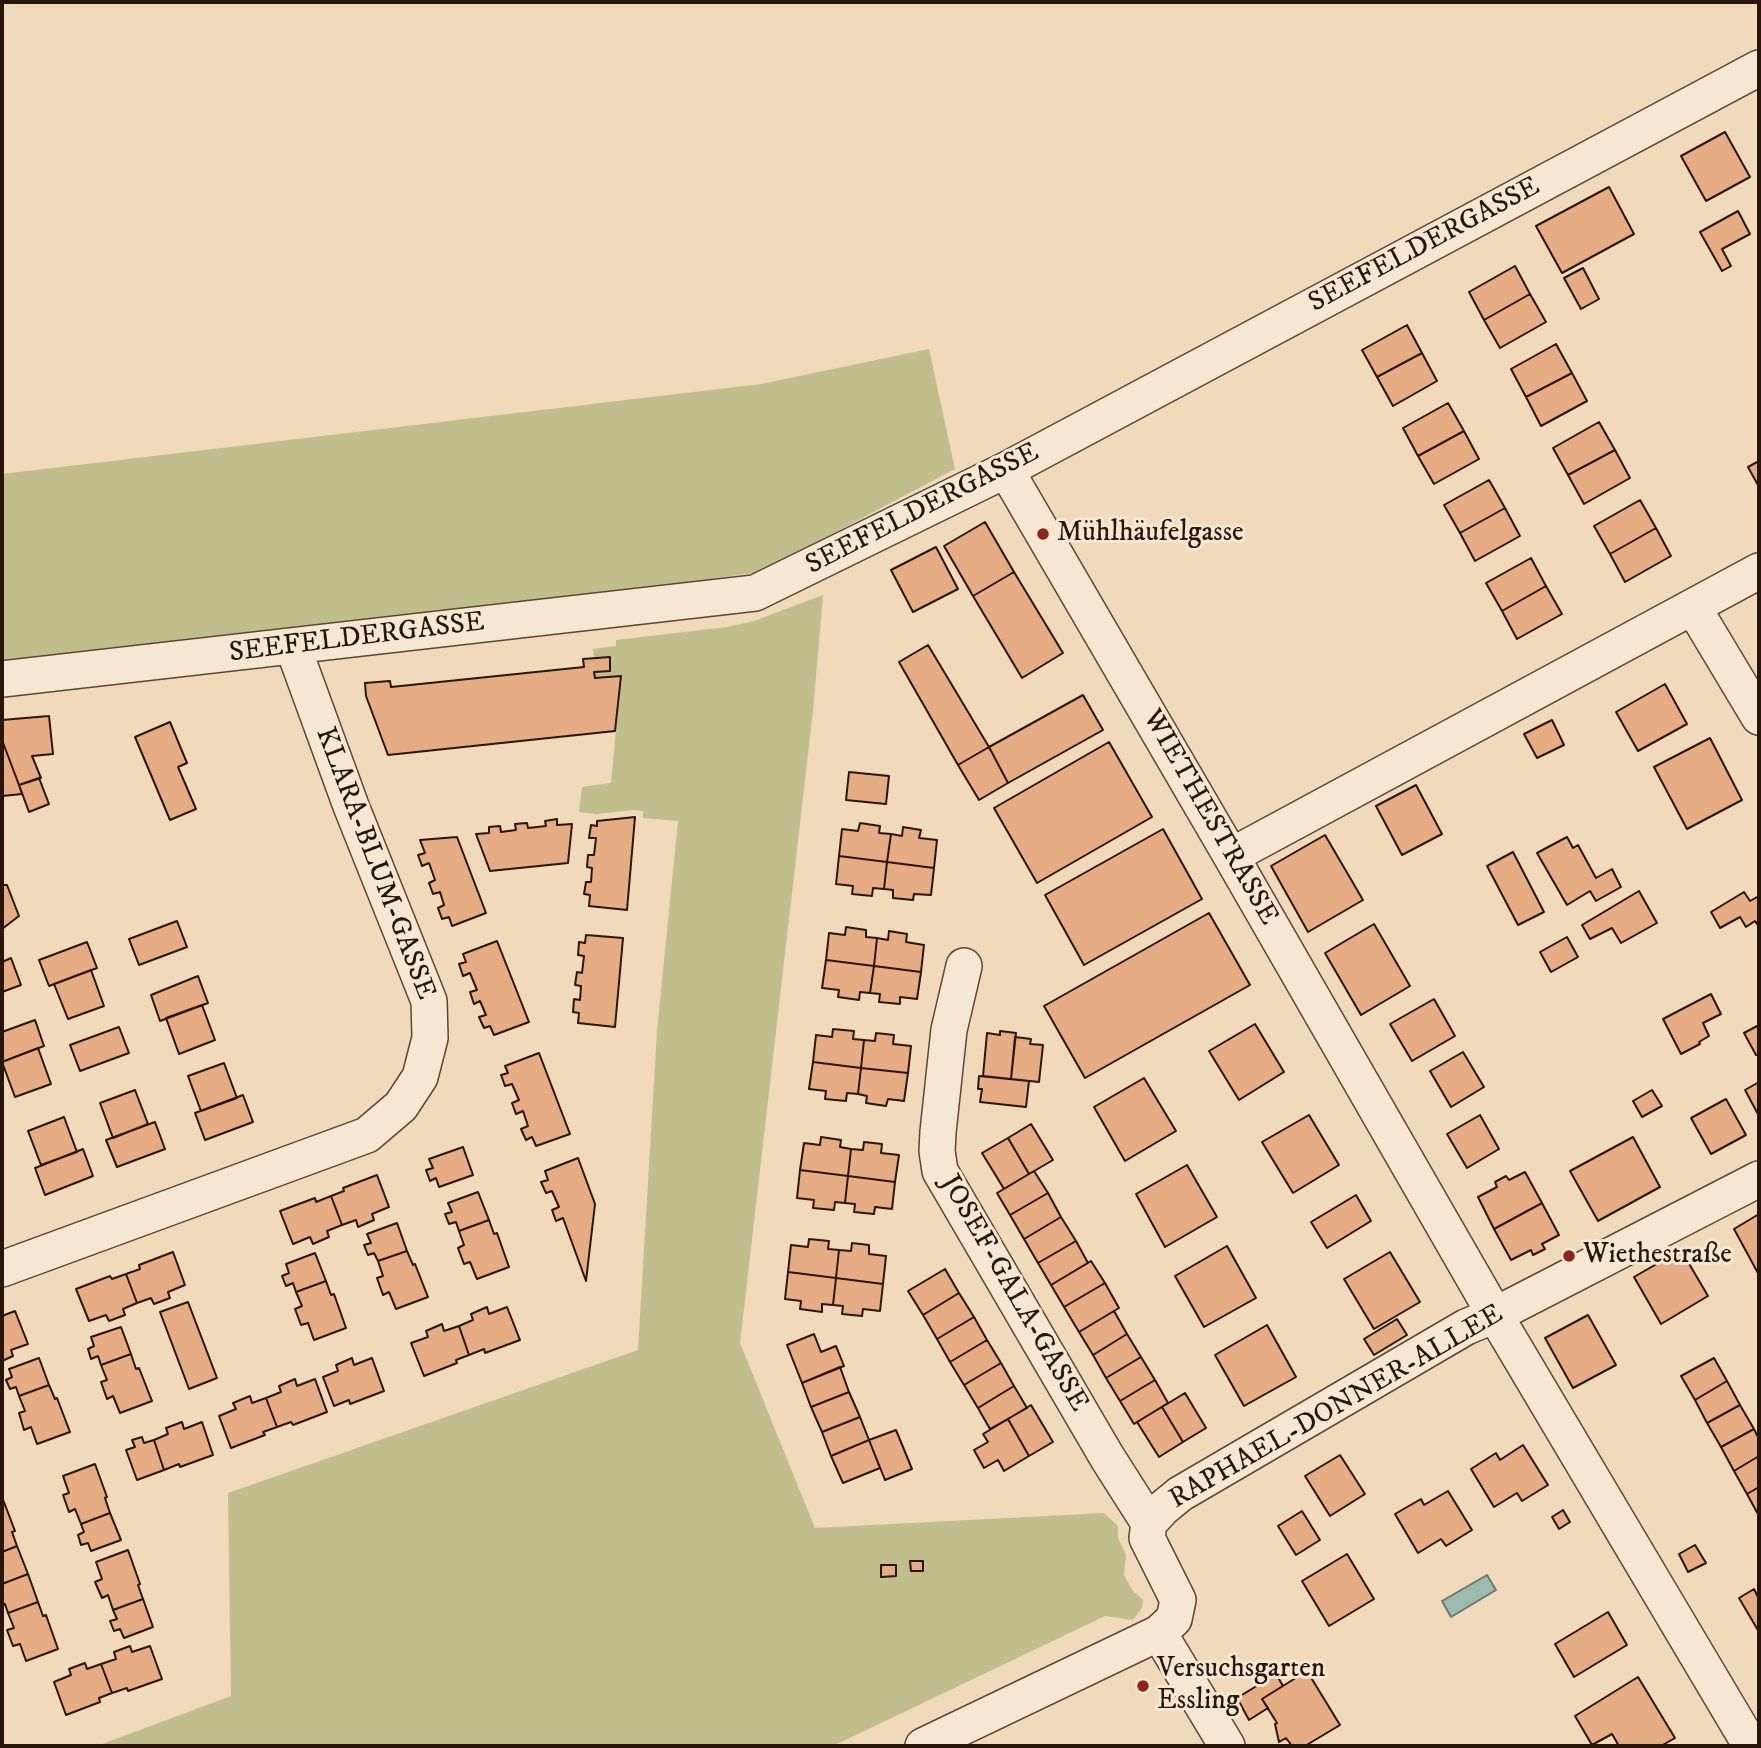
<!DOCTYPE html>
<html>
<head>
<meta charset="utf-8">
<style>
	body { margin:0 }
	#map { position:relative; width:1761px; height:1748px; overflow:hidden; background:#f0dab9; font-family:"IM FELL DW Pica",serif }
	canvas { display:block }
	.frame { position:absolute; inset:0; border:4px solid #28160c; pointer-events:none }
</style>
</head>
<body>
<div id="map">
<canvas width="1761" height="1748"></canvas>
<div class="frame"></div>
</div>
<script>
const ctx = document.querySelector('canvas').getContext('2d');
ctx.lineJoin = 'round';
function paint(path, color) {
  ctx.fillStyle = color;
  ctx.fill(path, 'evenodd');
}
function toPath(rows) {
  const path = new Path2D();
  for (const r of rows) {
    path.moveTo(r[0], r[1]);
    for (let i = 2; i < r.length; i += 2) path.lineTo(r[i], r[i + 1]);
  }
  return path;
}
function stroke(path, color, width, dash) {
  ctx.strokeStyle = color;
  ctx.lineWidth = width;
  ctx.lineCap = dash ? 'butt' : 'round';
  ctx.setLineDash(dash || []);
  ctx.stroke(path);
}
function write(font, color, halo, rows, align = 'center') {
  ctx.font = font + ' "IM FELL DW Pica",serif';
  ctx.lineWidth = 6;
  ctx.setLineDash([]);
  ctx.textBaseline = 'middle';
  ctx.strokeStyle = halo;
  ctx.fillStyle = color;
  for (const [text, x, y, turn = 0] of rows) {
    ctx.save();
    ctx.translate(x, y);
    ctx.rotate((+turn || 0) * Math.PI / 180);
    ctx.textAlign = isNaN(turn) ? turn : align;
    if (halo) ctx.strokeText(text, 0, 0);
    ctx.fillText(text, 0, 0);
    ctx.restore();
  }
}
paint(toPath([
	[929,349,955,469,760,572,455,614,2,661,2,474,761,384],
	[823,595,813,711,740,1343,815,1528,1104,1513,1118,1526,1118,1538,1126,1555,1124,1575,1133,1591,1143,1600,1142,1608,1133,1620,1105,1616,833,1746,97,1746,231,1696,228,1493,638,1350,657,1031,678,821,643,818,643,811,633,810,597,814,579,812,582,787,611,783,621,677,595,678,594,672,610,671,609,657,594,658,593,649,616,646,616,640,727,627,754,621]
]), '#c0be8b');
const water = toPath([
	[1487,1575,1496,1590,1451,1617,1442,1601,1487,1575]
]);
paint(water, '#9abbae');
stroke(water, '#6c796d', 2);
const building = toPath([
	[1725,132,1750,177,1706,201,1681,156,1725,132],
	[1609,187,1634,234,1562,273,1536,226,1609,187],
	[1738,211,1750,234,1722,249,1731,266,1722,271,1700,232,1738,211],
	[1515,266,1530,294,1484,320,1469,292,1515,266],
	[1583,268,1599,299,1581,309,1564,278,1583,268],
	[1530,294,1546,322,1500,348,1484,320,1530,294],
	[1407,325,1422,353,1377,377,1362,350,1407,325],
	[1556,344,1572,373,1526,397,1511,369,1556,344],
	[1422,353,1437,381,1393,406,1377,377,1422,353],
	[1572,373,1587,401,1541,426,1526,397,1572,373],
	[1448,403,1464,431,1418,456,1403,428,1448,403],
	[1599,422,1615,450,1568,475,1553,448,1599,422],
	[1464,431,1479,459,1434,484,1418,456,1464,431],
	[1615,450,1630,478,1584,504,1568,475,1615,450],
	[1759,461,1759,487,1748,467,1759,461],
	[1489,480,1505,508,1460,533,1444,505,1489,480],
	[1640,500,1656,528,1610,554,1594,526,1640,500],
	[1505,508,1520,536,1475,561,1460,533,1505,508],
	[985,522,1014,572,973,596,944,546,985,522],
	[1656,528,1671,556,1625,582,1610,554,1656,528],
	[936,547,958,589,913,612,891,570,936,547],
	[1531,558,1546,586,1502,611,1486,583,1531,558],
	[1014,572,1063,653,1022,678,973,596,1014,572],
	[1546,586,1562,614,1517,639,1502,611,1546,586],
	[928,645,989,747,958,765,899,662,928,645],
	[610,657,610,671,594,672,595,678,621,676,615,731,388,755,366,696,365,683,390,681,391,687,584,667,583,659,610,657],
	[1665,684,1687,724,1638,751,1616,712,1665,684],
	[1083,695,1103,730,1008,783,989,747,1083,695],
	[49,716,53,754,32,756,41,778,19,785,2,740,2,720,49,716],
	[1552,720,1564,745,1537,758,1524,734,1552,720],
	[170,722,187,763,178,767,196,809,170,820,135,737,170,722],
	[1710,738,1742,800,1687,829,1654,767,1710,738],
	[2,740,19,785,22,794,2,796,2,740],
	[1109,742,1152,817,1037,883,994,808,1109,742],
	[989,747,1008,783,979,800,958,765,989,747],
	[849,772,889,776,886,804,846,800,849,772],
	[39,778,49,804,29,812,19,785,39,778],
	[1416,785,1442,834,1402,855,1376,806,1416,785],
	[635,817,627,910,589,906,590,895,584,894,586,882,591,882,592,868,587,867,588,855,594,855,596,838,589,838,591,825,597,826,597,821,635,817],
	[557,819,557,825,572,824,568,863,490,871,476,834,489,833,489,827,500,826,501,832,516,830,515,824,527,823,528,828,546,826,545,821,557,819],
	[860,823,880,826,879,833,891,834,887,862,839,856,842,829,858,831,860,823],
	[903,827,921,830,919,838,937,840,934,868,887,862,891,834,902,836,903,827],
	[1163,829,1202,899,1084,965,1045,895,1163,829],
	[1325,835,1363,900,1308,932,1271,866,1325,835],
	[457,837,486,913,452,926,449,917,442,919,438,908,444,905,440,892,433,894,429,883,435,880,429,863,422,866,418,855,425,853,420,840,457,837],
	[1567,837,1573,848,1578,845,1596,878,1612,869,1621,887,1596,901,1590,891,1567,905,1537,853,1567,837],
	[1513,852,1544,912,1518,925,1487,866,1513,852],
	[839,856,887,862,884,889,873,888,872,896,852,894,853,886,836,884,839,856],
	[887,862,934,868,931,895,914,894,913,900,893,898,893,890,884,889,887,862],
	[2,885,7,885,19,916,2,929,2,885],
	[1639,891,1657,923,1621,943,1612,928,1590,939,1582,925,1639,891],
	[1744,892,1750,901,1759,896,1759,927,1755,921,1746,927,1740,917,1720,928,1711,912,1744,892],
	[1209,913,1250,985,1085,1078,1044,1006,1209,913],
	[177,921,187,947,139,965,129,939,177,921],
	[1374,924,1410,986,1361,1015,1325,953,1374,924],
	[846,927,866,930,866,937,877,938,874,966,826,960,829,933,845,935,846,927],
	[889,931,907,934,906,942,924,945,921,972,874,966,877,938,888,940,889,931],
	[586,935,623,938,615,1027,578,1023,579,1013,573,1012,574,999,580,1000,581,986,575,985,577,972,582,973,584,956,578,955,579,942,585,943,586,935],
	[1567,937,1578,957,1551,972,1540,952,1567,937],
	[497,941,529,1022,494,1035,490,1026,484,1028,479,1017,486,1015,480,1001,474,1004,470,992,477,990,470,973,463,976,459,964,466,962,463,954,497,941],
	[87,942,97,968,49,986,39,960,87,942],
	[11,958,21,985,2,992,2,962,11,958],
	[826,960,874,966,870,993,860,992,859,1000,838,997,839,990,822,988,826,960],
	[874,966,921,972,917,999,900,997,900,1004,879,1002,880,994,870,993,874,966],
	[91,970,104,1006,68,1019,54,984,91,970],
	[198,976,208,1003,160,1021,151,995,198,976],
	[1711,994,1721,1014,1703,1023,1709,1036,1699,1042,1700,1044,1681,1054,1663,1019,1711,994],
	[1434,999,1455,1036,1412,1061,1390,1024,1434,999],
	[202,1005,215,1040,179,1054,166,1018,202,1005],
	[35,1020,44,1046,2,1062,2,1032,35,1020],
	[1255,1024,1284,1072,1239,1100,1209,1051,1255,1024],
	[1759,1025,1759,1054,1756,1055,1744,1033,1759,1025],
	[119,1027,129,1053,80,1071,70,1045,119,1027],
	[833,1029,854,1031,853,1039,864,1040,861,1068,813,1062,816,1035,832,1037,833,1029],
	[1000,1031,1016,1033,1011,1079,983,1076,987,1033,1000,1035,1000,1031],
	[876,1033,894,1035,893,1044,911,1046,908,1073,861,1068,864,1040,875,1041,876,1033],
	[1015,1037,1031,1039,1030,1044,1043,1045,1039,1082,1011,1079,1015,1037],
	[38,1048,51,1084,15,1097,2,1062,38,1048],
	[1463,1052,1484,1087,1451,1107,1430,1071,1463,1052],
	[539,1053,570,1134,536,1146,532,1137,526,1140,521,1129,528,1126,523,1111,516,1114,512,1103,519,1100,512,1084,505,1086,501,1075,508,1073,505,1066,539,1053],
	[813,1062,861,1068,858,1094,847,1093,846,1101,825,1099,826,1091,809,1089,813,1062],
	[224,1063,237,1098,201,1111,188,1076,224,1063],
	[861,1068,908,1073,904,1101,888,1099,886,1106,866,1103,867,1096,858,1094,861,1068],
	[979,1076,1029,1081,1026,1107,980,1102,982,1089,978,1089,979,1076],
	[1144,1078,1176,1131,1125,1161,1094,1107,1144,1078],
	[1759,1082,1759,1116,1745,1090,1759,1082],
	[135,1090,148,1124,113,1138,100,1103,135,1090],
	[1652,1090,1662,1106,1642,1117,1633,1101,1652,1090],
	[243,1095,253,1122,205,1140,195,1113,243,1095],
	[1726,1099,1746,1135,1711,1154,1691,1118,1726,1099],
	[1309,1115,1339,1165,1293,1193,1262,1142,1309,1115],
	[1480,1115,1499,1149,1467,1168,1447,1134,1480,1115],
	[64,1117,77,1152,41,1165,28,1131,64,1117],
	[155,1122,165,1149,117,1167,106,1140,155,1122],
	[1031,1124,1053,1160,1029,1174,1008,1138,1031,1124],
	[821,1137,841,1140,840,1147,851,1149,848,1176,800,1170,804,1143,820,1145,821,1137],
	[1633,1137,1660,1187,1598,1221,1570,1171,1633,1137],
	[1008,1138,1029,1174,1004,1189,982,1153,1008,1138],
	[864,1142,882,1144,881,1153,899,1155,895,1182,848,1176,851,1149,863,1150,864,1142],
	[463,1147,473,1175,439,1187,436,1178,430,1181,426,1170,433,1168,429,1159,463,1147],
	[83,1149,93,1176,45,1195,35,1168,83,1149],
	[578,1158,595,1204,586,1281,563,1218,556,1221,552,1210,559,1207,552,1191,546,1193,541,1182,548,1180,545,1171,578,1158],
	[1187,1165,1217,1217,1165,1247,1136,1194,1187,1165],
	[800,1170,848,1176,845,1203,835,1202,834,1210,813,1208,814,1200,797,1198,800,1170],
	[1034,1171,1048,1193,1010,1215,997,1193,1034,1171],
	[1525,1172,1542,1203,1494,1229,1478,1197,1497,1187,1495,1182,1506,1176,1509,1180,1525,1172],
	[377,1175,389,1207,372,1214,374,1220,358,1227,356,1220,342,1225,331,1196,344,1191,343,1188,377,1175],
	[848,1176,895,1182,892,1209,875,1207,874,1214,854,1212,855,1204,845,1203,848,1176],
	[478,1192,489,1220,459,1231,456,1222,449,1224,445,1214,452,1212,448,1203,478,1192],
	[1048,1193,1061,1217,1024,1239,1010,1215,1048,1193],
	[1356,1195,1371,1221,1327,1248,1311,1222,1356,1195],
	[331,1196,342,1225,327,1231,329,1237,313,1244,310,1237,293,1244,280,1211,315,1198,316,1202,331,1196],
	[1542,1203,1559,1235,1542,1244,1545,1249,1533,1255,1531,1250,1511,1260,1494,1229,1542,1203],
	[1759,1214,1759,1275,1734,1229,1759,1214],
	[1061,1217,1076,1241,1038,1263,1024,1239,1061,1217],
	[489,1220,494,1234,497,1233,509,1267,477,1279,470,1262,464,1264,458,1248,464,1245,459,1231,489,1220],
	[397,1223,407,1251,378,1261,374,1253,368,1255,364,1245,371,1243,367,1234,397,1223],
	[809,1239,829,1241,828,1249,839,1250,836,1278,788,1272,791,1245,808,1247,809,1239],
	[1076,1241,1088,1263,1051,1285,1038,1263,1076,1241],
	[852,1243,869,1245,869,1254,886,1256,883,1284,836,1278,839,1250,851,1251,852,1243],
	[1227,1246,1256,1298,1204,1327,1175,1276,1227,1246],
	[1681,1250,1708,1296,1661,1324,1634,1277,1681,1250],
	[407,1251,413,1265,415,1264,428,1297,396,1309,389,1292,383,1295,377,1278,383,1276,378,1261,407,1251],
	[173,1252,185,1285,168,1292,170,1298,154,1304,151,1298,137,1303,126,1274,140,1269,139,1265,173,1252],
	[1390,1252,1420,1302,1374,1329,1344,1279,1390,1252],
	[315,1253,326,1281,296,1292,293,1283,286,1286,282,1276,289,1273,286,1264,315,1253],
	[1091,1261,1105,1283,1064,1307,1051,1285,1091,1261],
	[945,1269,959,1293,923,1315,908,1291,945,1269],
	[788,1272,836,1278,833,1305,822,1304,822,1312,800,1309,801,1301,785,1299,788,1272],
	[126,1274,137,1303,123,1309,125,1315,109,1321,106,1315,89,1321,76,1289,110,1276,112,1279,126,1274],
	[836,1278,883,1284,880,1311,863,1309,862,1316,842,1314,843,1306,833,1305,836,1278],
	[326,1281,331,1295,334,1294,346,1328,314,1340,308,1323,301,1325,295,1309,302,1306,296,1292,326,1281],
	[1105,1283,1119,1308,1079,1332,1064,1307,1105,1283],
	[959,1293,974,1317,937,1339,923,1315,959,1293],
	[188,1302,217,1378,189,1389,160,1312,188,1302],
	[487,1307,489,1314,507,1307,520,1340,485,1353,484,1349,469,1355,459,1326,473,1320,471,1314,487,1307],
	[15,1311,28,1344,11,1350,13,1356,2,1361,2,1316,15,1311],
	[1114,1311,1127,1334,1093,1355,1079,1332,1114,1311],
	[1588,1315,1616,1365,1573,1388,1545,1338,1588,1315],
	[974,1317,987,1340,950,1362,937,1339,974,1317],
	[1397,1319,1407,1335,1374,1355,1364,1339,1397,1319],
	[442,1324,444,1331,459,1326,469,1355,456,1360,457,1363,424,1376,411,1343,428,1337,426,1331,442,1324],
	[1267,1325,1296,1377,1244,1406,1215,1355,1267,1325],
	[121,1327,131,1354,101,1365,98,1356,91,1359,88,1349,94,1346,91,1337,121,1327],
	[814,1334,821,1352,836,1346,844,1366,802,1383,787,1345,814,1334],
	[1127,1334,1141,1357,1106,1378,1093,1355,1127,1334],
	[987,1340,1001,1363,964,1385,950,1362,987,1340],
	[131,1354,136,1369,139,1368,152,1401,120,1413,113,1396,107,1399,101,1382,107,1380,101,1365,131,1354],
	[1141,1357,1155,1380,1120,1401,1106,1378,1141,1357],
	[39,1358,49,1385,19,1396,16,1387,10,1389,6,1380,12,1377,9,1369,39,1358],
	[352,1358,354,1365,372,1358,384,1391,350,1404,349,1400,334,1406,323,1377,338,1371,336,1365,352,1358],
	[1714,1358,1727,1381,1695,1400,1681,1376,1714,1358],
	[1001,1363,1014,1386,978,1408,964,1385,1001,1363],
	[840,1367,849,1392,811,1407,802,1383,840,1367],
	[295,1379,297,1386,315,1379,327,1412,293,1425,291,1422,277,1427,266,1398,281,1392,279,1386,295,1379],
	[1155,1380,1168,1403,1134,1424,1120,1401,1155,1380],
	[1727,1381,1740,1405,1707,1423,1695,1400,1727,1381],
	[49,1385,55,1399,57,1398,70,1432,37,1444,31,1427,24,1430,19,1413,25,1411,19,1396,49,1385],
	[1014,1386,1027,1408,990,1429,978,1408,1014,1386],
	[849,1392,860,1417,822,1432,811,1407,849,1392],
	[1185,1393,1206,1428,1183,1442,1162,1407,1185,1393],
	[250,1396,252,1403,266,1398,277,1427,263,1432,265,1435,231,1448,219,1416,236,1409,233,1403,250,1396],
	[1031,1405,1053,1442,1029,1456,1008,1419,1031,1405],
	[1740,1405,1754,1429,1721,1447,1707,1423,1740,1405],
	[1162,1407,1183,1442,1159,1457,1137,1422,1162,1407],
	[860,1417,869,1440,831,1456,822,1432,860,1417],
	[1008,1419,1029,1456,1004,1471,998,1460,984,1468,974,1450,988,1442,983,1434,1008,1419],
	[182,1422,184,1429,202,1422,213,1455,180,1467,179,1464,164,1470,154,1440,168,1434,166,1428,182,1422],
	[1754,1429,1759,1439,1759,1456,1734,1471,1721,1447,1754,1429],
	[896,1430,912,1469,885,1480,869,1440,896,1430],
	[142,1437,144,1443,154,1440,164,1470,137,1480,126,1450,135,1447,132,1440,142,1437],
	[869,1440,880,1468,843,1483,831,1456,869,1440],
	[1523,1445,1548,1485,1522,1501,1517,1493,1494,1507,1471,1469,1496,1453,1500,1460,1523,1445],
	[1340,1455,1365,1494,1330,1516,1305,1476,1340,1455],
	[1759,1456,1759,1487,1747,1494,1734,1471,1759,1456],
	[95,1464,107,1497,105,1498,110,1513,81,1524,75,1509,69,1512,63,1495,69,1493,63,1476,95,1464],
	[1759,1487,1759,1516,1747,1494,1759,1487],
	[1448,1491,1472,1530,1446,1546,1441,1539,1418,1553,1395,1514,1421,1499,1424,1505,1448,1491],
	[2,1497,15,1531,12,1532,17,1546,2,1552,2,1497],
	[1563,1510,1570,1522,1559,1529,1552,1517,1563,1510],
	[1302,1511,1320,1540,1296,1555,1278,1526,1302,1511],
	[110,1513,121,1540,91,1551,88,1543,81,1545,78,1535,84,1532,81,1524,110,1513],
	[1695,1545,1706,1563,1688,1572,1679,1554,1695,1545],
	[17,1546,28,1574,2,1584,2,1552,17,1546],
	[128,1550,140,1584,138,1585,143,1599,113,1610,108,1595,102,1598,95,1582,102,1579,96,1562,128,1550],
	[1347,1554,1374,1599,1329,1626,1302,1581,1347,1554],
	[910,1561,923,1561,923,1571,911,1571,910,1561],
	[881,1565,896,1565,896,1576,881,1577,881,1565],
	[28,1574,38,1602,8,1613,5,1604,2,1605,2,1584,28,1574],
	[1754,1589,1759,1599,1759,1632,1739,1598,1754,1589],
	[143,1599,153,1627,124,1638,120,1629,114,1631,110,1621,117,1619,113,1610,143,1599],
	[38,1602,43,1616,46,1615,58,1649,26,1661,20,1644,13,1646,7,1630,14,1628,8,1613,38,1602],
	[1608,1612,1627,1645,1574,1677,1555,1644,1608,1612],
	[130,1646,132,1652,150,1646,162,1679,128,1691,127,1688,112,1693,101,1664,116,1659,114,1652,130,1646],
	[85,1663,87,1669,101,1664,112,1693,99,1698,100,1702,66,1715,54,1682,71,1675,69,1669,85,1663],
	[1307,1671,1340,1725,1305,1746,1292,1746,1286,1738,1279,1742,1275,1724,1277,1723,1262,1699,1307,1671],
	[1276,1674,1283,1686,1262,1699,1268,1708,1249,1720,1237,1698,1276,1674],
	[1638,1677,1675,1738,1661,1746,1619,1746,1612,1734,1592,1745,1575,1716,1638,1677]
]);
paint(building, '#e6ac83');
stroke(building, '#28160c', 2);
const minor = toPath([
	[1006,470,1231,856,1495,1315,1751,1746],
	[1693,607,1759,717],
	[2,679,755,593,1006,470,1759,68],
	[1231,856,1759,571],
	[964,966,949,1030,938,1132,937,1151,940,1171,1107,1457,1149,1523],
	[2,1269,367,1135,401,1106,420,1077,430,1038,429,1001,351,806,293,647],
	[1159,1633,1227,1746],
	[923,1746,1159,1633,1174,1619,1178,1600,1147,1538,1149,1523,1163,1508,1180,1494,1466,1327,1495,1315,1759,1179]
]);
stroke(minor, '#5a4737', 38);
stroke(minor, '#f5e7d2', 35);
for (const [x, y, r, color] of [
	[1043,534,7,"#8f2418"],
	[1569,1256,7,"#8f2418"],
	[1143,1686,7,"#8f2418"]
]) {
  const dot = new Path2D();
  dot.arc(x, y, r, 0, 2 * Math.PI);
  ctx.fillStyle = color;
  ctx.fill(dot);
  stroke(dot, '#f5e7d2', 2.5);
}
write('28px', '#28160c', '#f5e7d2', [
	["SEEFELDERGASSE",1425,246,-28],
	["SEEFELDERGASSE",923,510,-27],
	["SEEFELDERGASSE",357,639,-7],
	["WIETHESTRASSE",1209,818,60],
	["KLARA-BLUM-GASSE",374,864,69],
	["JOSEF-GALA-GASSE",1013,1294,60],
	["RAPHAEL-DONNER-ALLEE",1337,1408,-30]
]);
write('28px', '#28160c', '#f5e7d2', [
	["Mühlhäufelgasse",1057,534],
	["Wiethestraße",1583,1256],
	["Versuchsgarten",1157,1670],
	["Essling",1157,1702]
], 'left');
</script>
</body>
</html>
